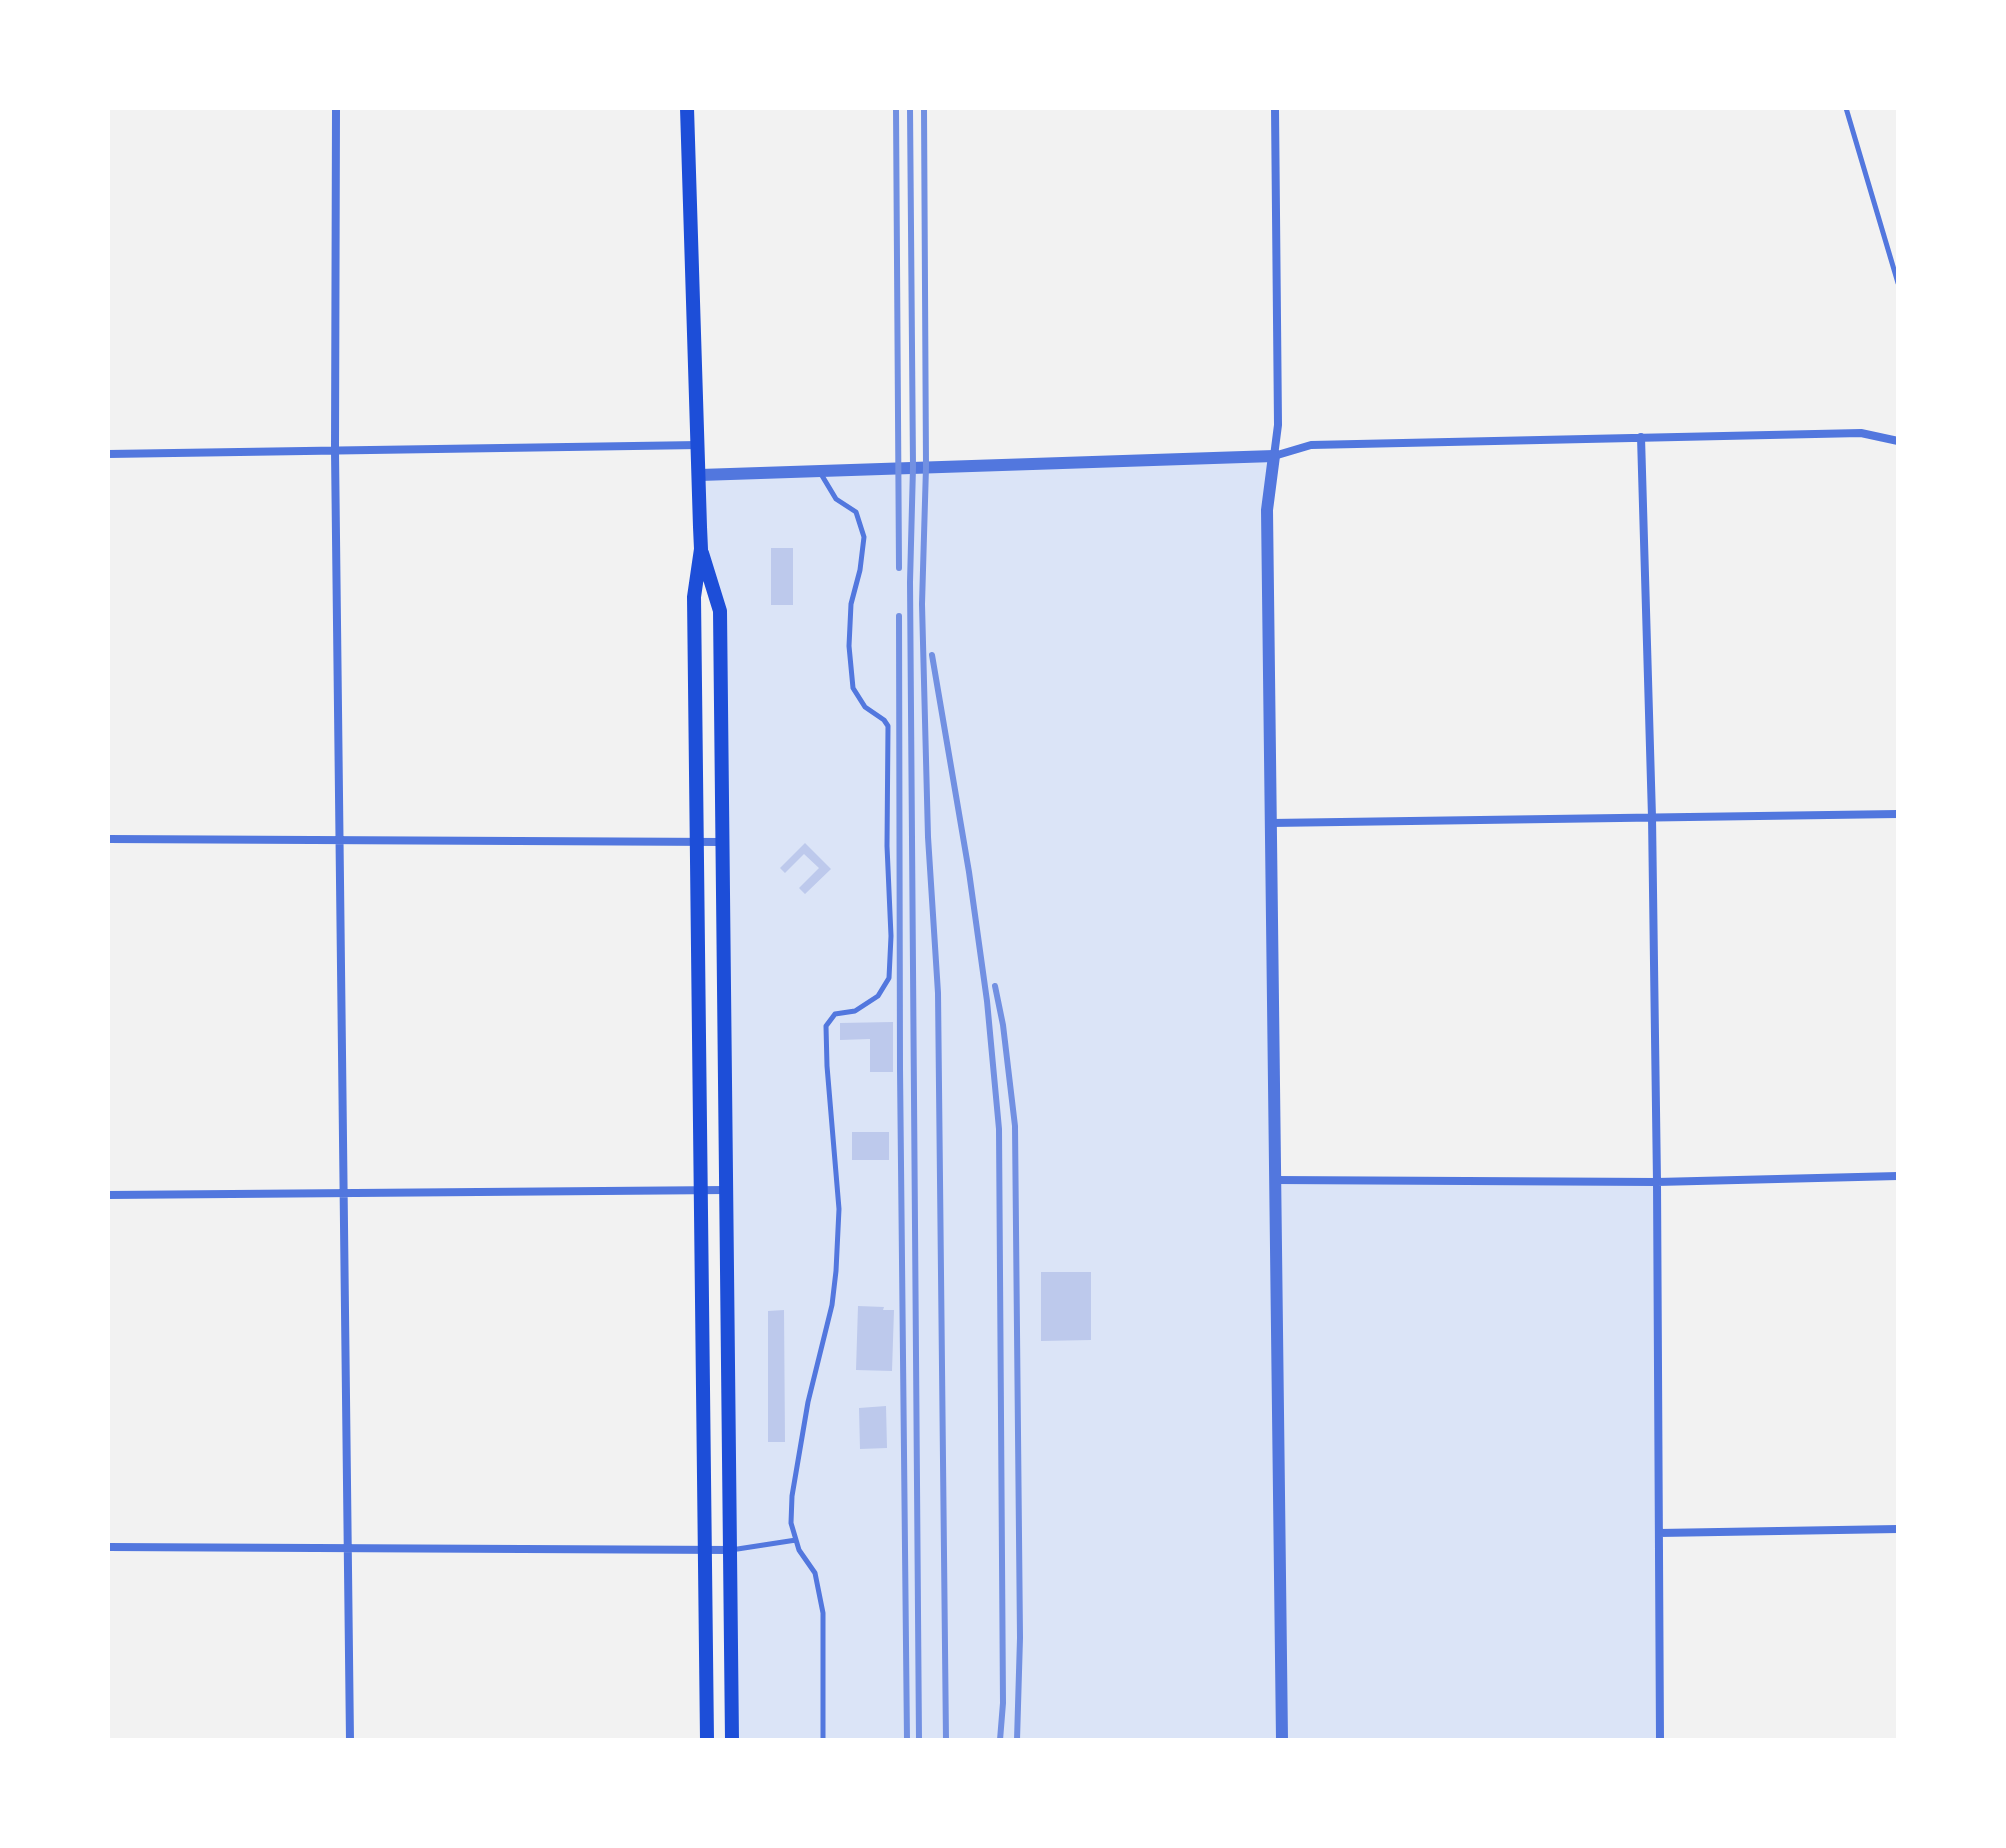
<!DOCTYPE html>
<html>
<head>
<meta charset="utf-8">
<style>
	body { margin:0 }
	#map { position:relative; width:2006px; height:1848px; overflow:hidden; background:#f2f2f2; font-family:Ubuntu,sans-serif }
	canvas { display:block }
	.frame { position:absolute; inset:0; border:110px solid #fff; pointer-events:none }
</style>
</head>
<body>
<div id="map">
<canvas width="2006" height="1848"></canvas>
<div class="frame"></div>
</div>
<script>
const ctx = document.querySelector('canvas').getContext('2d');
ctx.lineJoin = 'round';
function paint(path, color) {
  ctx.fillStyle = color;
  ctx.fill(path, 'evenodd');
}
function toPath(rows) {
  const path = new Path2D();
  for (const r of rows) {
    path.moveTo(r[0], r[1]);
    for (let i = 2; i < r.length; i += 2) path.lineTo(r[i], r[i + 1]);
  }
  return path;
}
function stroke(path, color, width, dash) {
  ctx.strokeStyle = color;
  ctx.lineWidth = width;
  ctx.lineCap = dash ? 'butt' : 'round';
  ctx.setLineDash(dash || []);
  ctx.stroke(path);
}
paint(toPath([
	[1274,456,1267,510,1275,1179,1657,1182,1660,1740,732,1740,720,611,701,549,700,475]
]), '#dbe4f7');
paint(toPath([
	[771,548,793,548,793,605,771,605],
	[805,843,831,869,805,894,799,888,819,868,804,854,785,873,780,868],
	[893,1022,893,1072,870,1072,870,1039,840,1040,840,1023],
	[852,1132,889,1132,889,1160,852,1160],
	[1041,1272,1091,1272,1091,1340,1041,1341],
	[858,1306,884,1307,883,1310,894,1310,892,1371,856,1370],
	[784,1310,785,1442,768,1442,768,1311],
	[886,1406,887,1448,860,1449,859,1408]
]), '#bdc9ec');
stroke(toPath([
	[1846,108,1898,283],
	[821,474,836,499,856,512,864,537,860,570,851,604,849,646,853,688,865,707,884,720,888,726,887,846,891,936,889,978,878,996,855,1011,835,1014,826,1026,827,1066,839,1209,836,1271,832,1305,808,1402,792,1496,791,1523,799,1550,815,1573,823,1613,823,1740],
	[731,1550,796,1540]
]), '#5277de', 5);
stroke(toPath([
	[336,108,335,451,350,1740],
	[1275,108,1278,425,1274,456,1311,445,1861,433,1898,441],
	[1641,437,1652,817,1657,1182,1660,1740],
	[108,454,699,445],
	[1271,823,1898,814],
	[108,839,722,842],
	[1275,1180,1657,1182,1898,1176],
	[108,1195,726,1190],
	[1659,1533,1898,1529],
	[108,1547,730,1550]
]), '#5277de', 8);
stroke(toPath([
	[700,475,1274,456,1267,510,1282,1740]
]), '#5277de', 12);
stroke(toPath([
	[687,108,700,527,701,549,694,597,707,1740],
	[702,553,720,611,732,1740]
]), '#1d4ed8', 14);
stroke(toPath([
	[896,108,899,568],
	[910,108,913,467,910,582,919,1740],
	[924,108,926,467,922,604,928,837,938,993,946,1740],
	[899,616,900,1069,907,1740],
	[932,655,969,872,987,1001,999,1129,1003,1703,1000,1740],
	[995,986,1003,1025,1015,1126,1020,1638,1017,1740]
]), '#7290e2', 6);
</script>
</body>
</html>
